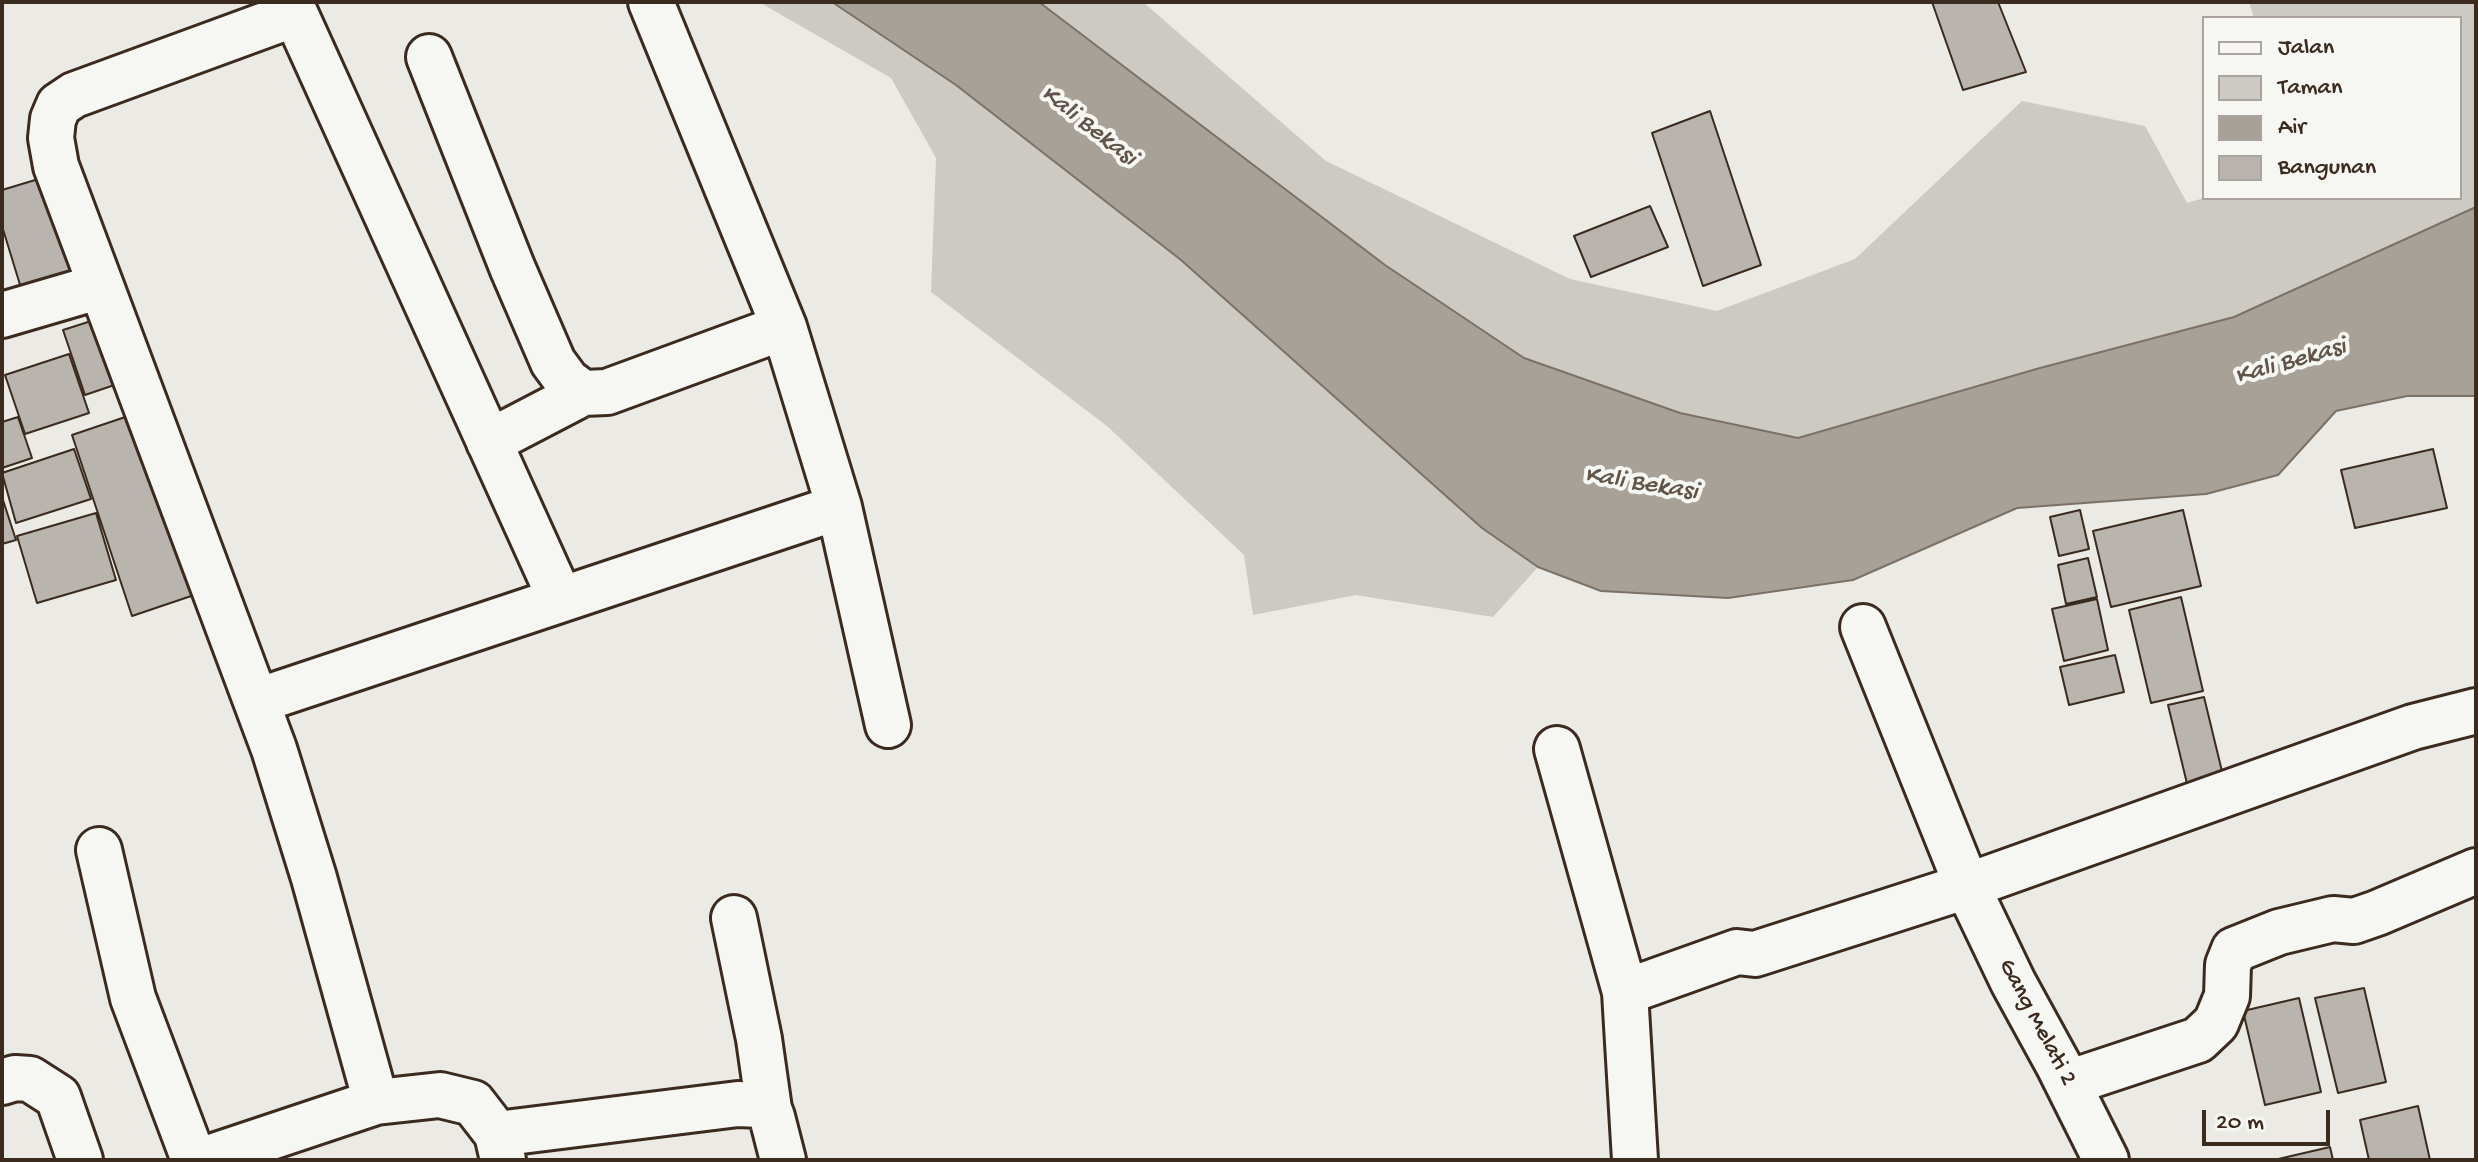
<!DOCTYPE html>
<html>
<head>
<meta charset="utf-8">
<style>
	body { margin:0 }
	#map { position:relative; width:2478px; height:1162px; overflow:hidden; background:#ebeae5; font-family:"Gochi Hand",sans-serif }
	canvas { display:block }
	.frame { position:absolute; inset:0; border:4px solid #3b2a1e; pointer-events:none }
	.legend { position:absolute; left:2202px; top:16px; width:260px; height:184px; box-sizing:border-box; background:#f6f6f2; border:2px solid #aba49d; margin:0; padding:10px 14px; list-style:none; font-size:24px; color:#3b2a1e }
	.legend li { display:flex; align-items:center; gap:16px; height:40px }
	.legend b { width:40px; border:2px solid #aba49d }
	.scale { position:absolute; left:2202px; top:1110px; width:128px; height:36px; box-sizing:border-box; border:4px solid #3b2a1e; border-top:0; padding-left:10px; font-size:24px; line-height:28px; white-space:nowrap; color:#3b2a1e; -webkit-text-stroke:6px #f6f6f2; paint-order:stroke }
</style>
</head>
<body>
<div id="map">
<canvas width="2478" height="1162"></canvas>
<div class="frame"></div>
<ul class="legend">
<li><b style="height:10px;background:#f6f6f2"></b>Jalan</li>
<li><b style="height:22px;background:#cdcac4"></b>Taman</li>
<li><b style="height:22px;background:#a8a198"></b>Air</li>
<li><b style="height:22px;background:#bab4ae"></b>Bangunan</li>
</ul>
<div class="scale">20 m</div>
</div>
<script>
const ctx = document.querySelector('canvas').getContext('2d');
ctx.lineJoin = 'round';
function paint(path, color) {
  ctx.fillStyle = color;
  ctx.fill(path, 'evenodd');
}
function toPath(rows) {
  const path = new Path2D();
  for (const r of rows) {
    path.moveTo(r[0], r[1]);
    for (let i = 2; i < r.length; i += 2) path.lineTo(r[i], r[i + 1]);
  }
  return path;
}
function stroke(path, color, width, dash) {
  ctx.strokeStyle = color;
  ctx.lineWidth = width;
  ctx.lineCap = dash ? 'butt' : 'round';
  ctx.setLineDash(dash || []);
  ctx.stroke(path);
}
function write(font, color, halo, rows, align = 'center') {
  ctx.font = font + ' "Gochi Hand",sans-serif';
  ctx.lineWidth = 8;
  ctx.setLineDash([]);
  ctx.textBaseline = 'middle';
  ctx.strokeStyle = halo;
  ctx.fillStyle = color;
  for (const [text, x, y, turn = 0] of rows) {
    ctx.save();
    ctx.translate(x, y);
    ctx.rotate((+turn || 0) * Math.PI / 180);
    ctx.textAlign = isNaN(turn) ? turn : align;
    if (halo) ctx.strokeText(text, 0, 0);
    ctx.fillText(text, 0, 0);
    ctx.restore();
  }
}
paint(toPath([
	[759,2,832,2,956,85,1181,260,1422,475,1538,567,1493,617,1356,595,1253,615,1244,555,1107,426,931,292,936,158,891,78],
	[1039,2,1143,2,1326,161,1570,279,1717,311,1855,259,2022,101,2145,126,2187,203,2204,198,2460,198,2460,18,2254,18,2249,2,2476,2,2476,207,2234,317,2040,368,1798,438,1680,413,1524,358,1385,265]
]), '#cdcac4');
const water = toPath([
	[832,2,1039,2,1385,265,1524,358,1680,413,1798,438,2040,368,2234,317,2476,207,2476,396,2407,396,2336,411,2278,475,2206,494,2017,508,1853,580,1728,598,1601,591,1538,567,1482,528,1181,260,956,85,832,2]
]);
paint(water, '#a8a198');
stroke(water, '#7c7167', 2);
const building = toPath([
	[1932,2,1998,2,2026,72,1963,90,1932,2],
	[1710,111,1761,265,1703,286,1652,133,1710,111],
	[55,174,85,269,21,288,2,226,2,190,55,174],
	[1650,206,1668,247,1591,277,1574,236,1650,206],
	[110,315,132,379,85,395,63,330,110,315],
	[69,354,89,413,25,434,5,375,69,354],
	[146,410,206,591,132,616,72,435,146,410],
	[18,417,32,458,2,468,2,422,18,417],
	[74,449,91,499,16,523,2,473,74,449],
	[2433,449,2447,508,2355,528,2341,470,2433,449],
	[2,497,16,540,2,544,2,497],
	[2080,510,2089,549,2059,556,2050,517,2080,510],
	[2183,510,2201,586,2111,607,2093,531,2183,510],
	[96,513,116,580,37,603,17,536,96,513],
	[2088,558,2097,597,2066,604,2058,565,2088,558],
	[2181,597,2203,691,2151,703,2129,610,2181,597],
	[2097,599,2108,650,2064,661,2052,609,2097,599],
	[2115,655,2124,692,2069,705,2060,667,2115,655],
	[2204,697,2227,792,2191,800,2168,705,2204,697],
	[2364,988,2386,1082,2338,1093,2315,998,2364,988],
	[2299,998,2321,1092,2265,1105,2243,1011,2299,998],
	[2418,1106,2430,1160,2369,1160,2360,1120,2418,1106],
	[2330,1147,2333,1160,2274,1160,2330,1147]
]);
paint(building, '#bab4ae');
stroke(building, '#3b2a1e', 2);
const minor = toPath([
	[290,2,560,598],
	[651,2,784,327,839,507,888,725],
	[429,57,512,267,553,362,567,381,583,393,607,392,784,327],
	[101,286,56,166,51,138,53,119,59,105,74,95,295,14],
	[2,315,101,286,274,749,314,878,376,1102],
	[489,442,583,393],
	[1863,627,1967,886,2013,982,2059,1066,2106,1160],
	[257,701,839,507],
	[1557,749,1625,992,1635,1160],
	[99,850,133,998,194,1160],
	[734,918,759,1039,769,1109],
	[1625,992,1737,952,1755,954,1967,886,2413,727,2476,711],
	[2,1082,15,1078,30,1079,58,1097,80,1160],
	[2068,1083,2198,1040,2216,1023,2227,996,2228,965,2234,950,2279,932,2333,919,2354,921,2377,913,2476,871],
	[497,1134,738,1104,761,1105,769,1109,772,1117,783,1160],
	[202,1160,376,1102,440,1095,473,1103,497,1134,503,1160]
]);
stroke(minor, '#3b2a1e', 50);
stroke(minor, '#f6f6f2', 44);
write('24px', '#3b2a1e', '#f6f6f2', [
	["Gang Melati 2",2036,1023,62]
]);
write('italic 26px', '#615449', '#f6f6f2', [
	["Kali Bekasi",1088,127,38],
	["Kali Bekasi",2291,363,-16],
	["Kali Bekasi",1641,485,9]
]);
</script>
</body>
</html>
